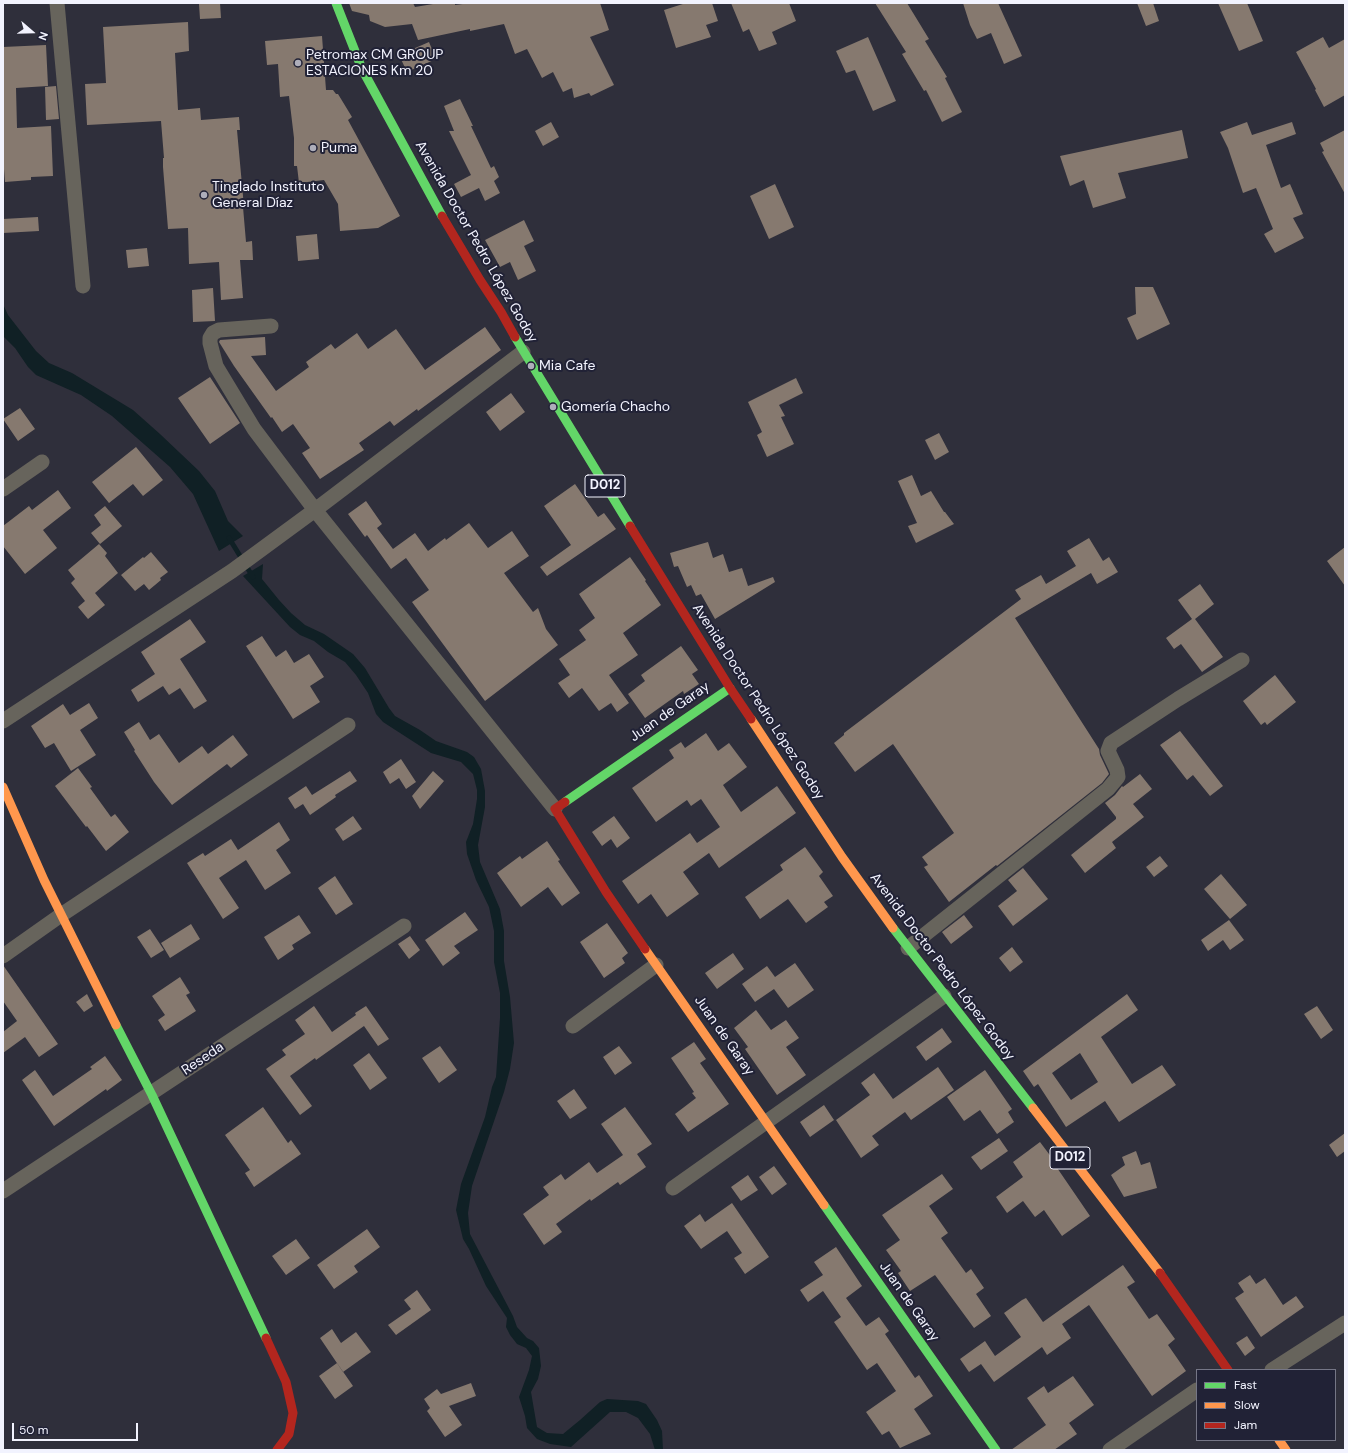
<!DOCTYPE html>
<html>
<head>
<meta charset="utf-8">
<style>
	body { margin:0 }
	#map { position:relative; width:1348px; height:1453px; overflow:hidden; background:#2f2f3b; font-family:"DM Sans",sans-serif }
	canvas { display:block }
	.frame { position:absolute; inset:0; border:4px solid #f2f3fe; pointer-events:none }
	.legend { position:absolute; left:1196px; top:1369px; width:140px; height:72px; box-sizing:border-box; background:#212236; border:1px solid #757686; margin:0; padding:5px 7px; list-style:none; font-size:12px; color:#f2f3fe }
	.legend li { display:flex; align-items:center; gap:8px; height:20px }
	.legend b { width:20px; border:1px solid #757686 }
	.north { position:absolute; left:12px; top:12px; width:40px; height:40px; -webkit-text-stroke:3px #212236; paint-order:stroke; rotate:110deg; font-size:11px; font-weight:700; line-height:16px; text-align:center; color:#f2f3fe }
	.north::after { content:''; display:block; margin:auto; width:14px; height:18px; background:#f2f3fe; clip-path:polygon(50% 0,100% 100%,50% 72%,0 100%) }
	.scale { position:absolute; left:12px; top:1423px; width:126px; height:18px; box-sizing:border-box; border:2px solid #f2f3fe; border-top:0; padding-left:5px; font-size:12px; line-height:14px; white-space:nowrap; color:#f2f3fe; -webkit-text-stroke:3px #212236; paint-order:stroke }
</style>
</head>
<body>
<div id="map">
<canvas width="1348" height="1453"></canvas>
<div class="frame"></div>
<ul class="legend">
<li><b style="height:5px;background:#63d668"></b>Fast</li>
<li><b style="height:5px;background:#ff974d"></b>Slow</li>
<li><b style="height:5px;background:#b3261e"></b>Jam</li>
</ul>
<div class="north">N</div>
<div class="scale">50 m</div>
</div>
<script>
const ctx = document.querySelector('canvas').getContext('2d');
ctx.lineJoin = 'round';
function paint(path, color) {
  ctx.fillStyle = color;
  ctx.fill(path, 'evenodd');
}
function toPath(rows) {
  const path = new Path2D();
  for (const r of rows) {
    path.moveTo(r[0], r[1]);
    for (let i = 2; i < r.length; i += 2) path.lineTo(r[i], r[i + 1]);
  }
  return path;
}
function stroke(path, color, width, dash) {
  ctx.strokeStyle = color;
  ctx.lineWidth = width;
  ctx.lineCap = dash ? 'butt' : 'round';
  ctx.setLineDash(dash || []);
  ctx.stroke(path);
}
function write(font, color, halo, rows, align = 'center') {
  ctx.font = font + ' "DM Sans",sans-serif';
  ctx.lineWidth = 4;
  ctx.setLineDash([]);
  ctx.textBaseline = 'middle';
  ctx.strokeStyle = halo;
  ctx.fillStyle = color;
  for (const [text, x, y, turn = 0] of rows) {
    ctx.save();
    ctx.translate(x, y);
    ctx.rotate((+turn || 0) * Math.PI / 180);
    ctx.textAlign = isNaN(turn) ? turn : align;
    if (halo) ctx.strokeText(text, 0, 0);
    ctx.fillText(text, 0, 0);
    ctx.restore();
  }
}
paint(toPath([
	[3,304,8,315,36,351,49,363,72,373,133,410,160,434,199,471,215,491,228,521,243,536,219,551,193,494,170,467,112,416,81,395,36,375,28,367,15,348,3,336],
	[263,564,262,579,279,600,291,613,305,625,324,634,353,654,365,668,389,708,395,716,420,730,436,741,467,752,474,757,481,769,485,791,485,807,478,845,480,862,500,909,504,931,504,961,510,997,514,1043,510,1069,504,1092,472,1186,468,1213,470,1234,513,1316,517,1327,527,1338,533,1341,539,1348,541,1366,538,1379,531,1392,537,1427,547,1433,563,1434,580,1420,600,1402,607,1399,638,1401,646,1404,657,1420,662,1431,663,1450,655,1450,650,1434,638,1418,626,1412,610,1412,571,1447,550,1444,537,1439,527,1428,525,1416,519,1397,529,1370,532,1356,526,1348,517,1344,510,1335,506,1327,507,1318,486,1286,469,1249,463,1239,456,1210,461,1184,485,1117,492,1087,496,1077,500,1018,500,993,494,962,494,931,489,907,476,880,467,854,466,842,473,824,477,799,477,790,473,774,461,762,431,753,383,722,376,714,368,693,356,675,345,662,328,652,314,641,300,635,290,627,243,576]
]), '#102025');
stroke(toPath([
	[229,538,253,577]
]), '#102025', 5);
paint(toPath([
	[220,3,221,18,200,19,199,4],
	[349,3,413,3,415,7,439,3,455,3,455,5,470,3,600,3,609,30,590,37,614,85,591,96,589,93,574,98,572,88,563,92,553,72,542,78,527,49,515,54,504,24,470,31,470,29,418,40,412,24,385,27,370,21,369,15,352,11],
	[686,3,712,3,718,21,706,25,711,37,676,48,664,10],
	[731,3,789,3,796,21,772,32,777,44,759,51,749,29,743,32],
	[875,3,907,3,929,39,925,41,947,77,945,78,962,112,942,122,926,90,924,91,902,54,906,52],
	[963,3,998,3,1022,56,1004,64,991,33,977,39,970,25],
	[1137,3,1153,3,1159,21,1146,26],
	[1218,3,1247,3,1263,41,1239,51],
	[188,22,189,51,175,53,178,110,200,108,201,120,239,117,240,130,237,130,244,207,243,207,246,242,252,241,253,260,240,260,243,298,221,300,219,262,189,264,188,228,168,229,163,167,163,158,164,158,161,121,87,125,85,84,106,83,103,27],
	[322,36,326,90,333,90,336,94,338,94,352,117,348,120,400,216,378,228,340,231,338,204,324,180,299,183,297,166,294,166,294,138,289,96,280,97,278,64,267,65,265,41],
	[868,37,896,101,873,111,855,70,846,73,836,51],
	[1323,37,1329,48,1345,39,1345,95,1324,107,1315,90,1316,89,1296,52],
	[429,42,436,59,407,72,399,55],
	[46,45,48,86,16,88,17,128,51,126,53,176,31,177,31,180,5,182,3,156,3,47],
	[56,86,59,119,46,120,45,87],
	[460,99,473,126,471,126,491,168,494,166,499,177,494,181,500,193,485,201,479,188,461,197,454,184,471,175,449,131,454,131,444,106],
	[551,122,559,137,543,146,535,131],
	[1247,122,1252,135,1292,122,1296,134,1266,145,1281,188,1290,184,1303,214,1293,218,1304,238,1275,253,1264,234,1273,229,1256,188,1243,193,1228,148,1220,132],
	[1182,130,1188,158,1118,173,1126,198,1093,208,1084,180,1070,186,1060,156],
	[1345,130,1345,194,1322,152,1324,151,1320,143],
	[775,184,794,227,769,239,750,196],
	[38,217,39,231,3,233,3,219],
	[524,220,534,241,524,246,536,271,518,280,510,262,500,267,485,240],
	[317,234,319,259,298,261,296,236],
	[147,248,149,266,128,268,126,250],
	[1135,287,1153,287,1170,324,1137,340,1127,318,1136,314],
	[213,288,215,321,193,322,192,290],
	[485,327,501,350,418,411,417,409,394,426,390,421,359,443,364,450,320,479,302,453,310,448,293,424,282,432,272,417,271,418,234,366,219,342,220,340,265,337,266,355,251,356,276,391,309,367,306,362,331,344,335,349,357,333,368,349,396,329,425,370],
	[210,377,240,423,210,444,178,398],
	[796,378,803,393,779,405,785,416,781,417,794,444,767,457,757,435,762,432,748,402],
	[511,393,525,412,500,431,486,412],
	[20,408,35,429,18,441,3,419],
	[939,433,949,452,935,460,925,440],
	[136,447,163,480,143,496,133,484,109,503,92,482],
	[912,475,921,496,931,491,944,512,945,512,954,524,916,543,908,526,917,523,898,481],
	[575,484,598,517,604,513,616,529,547,576,540,567,571,545,544,506],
	[58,490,71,508,43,530,57,548,25,574,3,546,3,526,29,506,32,510],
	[366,501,382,524,377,528,393,549,415,533,428,551,445,538,446,540,469,523,488,548,512,531,529,556,504,573,533,612,538,608,546,629,558,645,485,701,412,602,429,590,406,558,391,569,367,535,365,537,348,514],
	[105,506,122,526,100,544,91,533,101,525,94,515],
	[1089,538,1103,561,1109,557,1118,572,1097,584,1091,573,1015,618,1099,749,1100,755,1109,774,1102,783,997,866,996,865,949,902,924,867,928,865,922,857,954,833,893,744,855,772,834,743,844,735,844,733,1021,599,1015,590,1041,575,1046,584,1076,566,1067,551],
	[708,542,713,558,723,554,729,572,742,568,748,586,773,577,775,582,715,619,701,594,696,596,691,585,687,587,678,566,674,567,670,553],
	[99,544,107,553,105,556,118,573,95,593,105,605,88,619,78,607,85,601,71,583,75,579,68,570],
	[1345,547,1345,586,1327,561],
	[151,552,168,572,160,578,161,580,149,590,144,584,135,591,121,575,143,557,144,558],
	[630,557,646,580,645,581,661,605,623,633,638,655,609,675,629,703,617,712,611,703,599,711,582,688,569,698,558,683,570,675,559,659,586,640,579,630,595,618,579,594],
	[1200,584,1214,604,1195,619,1223,657,1202,672,1181,644,1174,649,1166,638,1192,619,1178,600],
	[190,619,206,642,180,659,207,701,194,709,180,688,169,695,163,686,138,702,131,690,155,674,141,652],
	[262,636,276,657,286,650,294,663,309,654,324,677,310,686,320,702,293,719,246,646],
	[681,646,698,670,692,674,699,684,684,694,683,691,645,718,628,694,645,681,641,675],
	[1275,675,1296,702,1267,725,1265,722,1261,725,1243,701],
	[89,703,98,718,80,730,96,755,71,771,54,743,45,748,31,726,63,704,70,715],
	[139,722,150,740,159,734,179,763,202,746,208,754,233,735,248,755,231,768,227,764,172,805,154,782,134,751,135,750,124,732],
	[1180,731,1223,786,1210,796,1193,775,1187,780,1160,745],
	[706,733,718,751,729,743,747,767,723,785,741,812,777,786,796,813,719,868,709,853,683,872,699,894,667,917,651,894,638,904,622,881,690,833,697,843,720,827,701,799,691,806,687,800,656,822,632,788,674,758,669,750,681,742,685,748],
	[401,759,416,782,406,789,399,778,390,784,383,772],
	[78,768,92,787,90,788,111,817,115,814,129,832,106,851,87,826,86,827,55,786],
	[350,771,357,781,335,795,336,797,310,815,303,804,295,809,288,798,306,786,312,795],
	[433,771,444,781,420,809,412,796],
	[1140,774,1152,789,1133,804,1144,817,1112,842,1116,848,1085,873,1071,855,1116,819,1116,817,1105,803,1115,795,1122,786,1123,787],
	[353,816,362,829,343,841,335,829],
	[614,816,630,838,617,848,611,839,602,846,592,832],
	[279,822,290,840,276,850,291,873,265,890,246,860,219,878,239,908,223,919,187,863,203,853,205,856,231,839,238,850],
	[547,841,560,860,558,861,580,893,562,906,548,887,521,907,497,873,520,856,522,859],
	[805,847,823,872,819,876,833,896,824,902,828,907,806,923,788,899,760,919,745,897,783,870,780,865],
	[1160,856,1168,866,1154,877,1146,867],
	[1023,868,1048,899,1013,926,998,906,1017,891,1008,880],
	[1221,874,1247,905,1230,919,1204,889],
	[335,876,353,904,336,915,318,888],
	[465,912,478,930,454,946,460,953,443,966,425,940],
	[299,915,311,933,292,945,294,949,278,960,264,937],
	[964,915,973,927,951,944,942,932],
	[1229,920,1244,940,1230,950,1223,940,1208,951,1201,940],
	[607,923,628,953,622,958,625,963,604,978,580,942],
	[191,924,200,939,170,958,161,943],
	[150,929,164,950,151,958,137,937],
	[410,936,420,950,409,959,398,944],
	[1012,947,1023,962,1010,972,999,958],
	[733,953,744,969,717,989,705,973],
	[795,963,814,990,788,1008,774,989,755,1002,742,984,767,966,775,977],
	[3,965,58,1044,39,1057,25,1037,3,1053,3,1032,17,1021,3,1001],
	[180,977,190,993,186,995,196,1011,165,1031,158,1020,165,1015,152,996],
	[87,994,93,1006,84,1012,76,1002],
	[1127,994,1138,1010,1101,1037,1132,1084,1162,1065,1176,1085,1119,1122,1105,1101,1066,1127,1038,1084,1034,1087,1023,1071],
	[1080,1053,1098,1082,1071,1100,1052,1073],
	[314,1006,332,1032,356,1015,355,1013,366,1006,389,1039,378,1046,364,1026,316,1060,315,1058,290,1076,312,1106,300,1115,266,1069,286,1055,282,1050,305,1034,295,1020],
	[1317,1006,1333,1030,1321,1039,1304,1014],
	[756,1010,771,1030,786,1020,799,1038,786,1047,806,1075,777,1095,745,1049,748,1047,734,1028],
	[942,1028,952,1042,926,1061,916,1047],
	[694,1042,706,1059,700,1063,729,1104,688,1132,675,1114,696,1098,692,1093,694,1092,671,1058],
	[440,1046,457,1070,439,1083,422,1058],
	[619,1046,632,1063,615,1075,603,1057],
	[369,1053,387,1078,370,1090,353,1065],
	[105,1056,122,1080,107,1091,106,1089,54,1126,22,1080,35,1070,53,1096,92,1069,90,1067],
	[938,1067,954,1090,911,1120,905,1112,872,1136,879,1145,861,1158,836,1120,870,1095,861,1083,874,1073,893,1099],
	[985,1070,1012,1109,1008,1112,1014,1122,997,1134,980,1110,964,1121,947,1097],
	[574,1089,587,1108,570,1119,557,1101],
	[824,1105,834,1120,810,1137,800,1122],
	[263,1107,288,1143,291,1140,301,1154,254,1187,245,1173,250,1170,225,1135],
	[625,1107,652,1144,637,1154,646,1167,620,1185,618,1182,591,1201,590,1199,556,1224,562,1232,544,1245,523,1214,549,1195,543,1187,561,1174,565,1180,589,1162,597,1173,623,1155,601,1124],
	[1345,1133,1345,1151,1337,1157,1329,1145],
	[999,1138,1008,1151,981,1170,971,1157],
	[1040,1142,1052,1158,1051,1159,1090,1216,1062,1236,1044,1210,1035,1217,1023,1201,1007,1213,996,1197,1023,1177,1013,1162],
	[1136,1151,1141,1165,1150,1162,1157,1188,1124,1197,1111,1175,1125,1165,1122,1157],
	[774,1166,787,1184,772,1195,759,1177],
	[942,1174,953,1189,929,1206,948,1233,941,1238,966,1273,971,1269,984,1288,976,1294,991,1316,974,1328,935,1275,910,1291,898,1273,901,1271,886,1250,900,1240,882,1215],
	[748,1175,758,1190,741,1201,731,1187],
	[732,1203,769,1257,745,1274,734,1258,742,1253,727,1231,701,1249,684,1226,700,1214,705,1222],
	[367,1229,380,1247,354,1266,358,1272,334,1289,317,1265],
	[296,1239,310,1258,286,1275,272,1256],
	[836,1247,862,1286,846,1298,866,1326,879,1317,889,1331,885,1334,915,1378,919,1375,933,1396,914,1409,931,1434,900,1448,889,1431,882,1435,866,1412,896,1391,877,1363,867,1370,834,1322,841,1317,823,1291,808,1302,800,1290,823,1275,814,1262],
	[1123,1265,1135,1282,1127,1287,1149,1319,1157,1314,1175,1339,1168,1345,1186,1371,1152,1396,1089,1305,1062,1324,1071,1338,1047,1355,1042,1347,994,1382,981,1364,969,1372,960,1359,985,1341,995,1356,1021,1337,1004,1313,1022,1300,1026,1298,1043,1322],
	[1250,1275,1256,1284,1265,1278,1283,1305,1296,1296,1304,1307,1261,1337,1235,1298,1244,1292,1238,1283],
	[417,1290,431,1310,396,1335,388,1325,411,1309,404,1300],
	[332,1329,341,1343,356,1332,371,1352,343,1372,320,1338],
	[1247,1336,1255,1348,1245,1356,1236,1343],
	[337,1363,353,1386,335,1399,319,1376],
	[1073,1376,1094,1405,1069,1423,1077,1434,1054,1450,1011,1450,1046,1425,1027,1398,1044,1386,1048,1393],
	[471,1383,476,1396,449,1406,462,1425,445,1437,427,1411,430,1408,424,1399,437,1389,441,1394]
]), '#86796f');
stroke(toPath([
	[57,3,83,286],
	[271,326,219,330,213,333,210,338,210,343,216,366,254,429,315,510,555,809],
	[3,489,42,462],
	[3,721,232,571,315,510,523,352],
	[908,948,1108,789,1118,777,1117,770,1108,751,1111,743,1178,699,1242,660],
	[3,956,61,915,348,725],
	[573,1026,656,965],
	[673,1188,944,996],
	[3,1191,404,926],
	[1272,1370,1345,1323],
	[1110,1450,1197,1390]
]), '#67645c', 15);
stroke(toPath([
	[336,3,362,69,442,216],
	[515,337,630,526],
	[565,802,730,688],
	[893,928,1033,1108],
	[116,1025,152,1095,266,1338],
	[824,1205,996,1450]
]), '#63d668', 9);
stroke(toPath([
	[751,719,842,857,893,928],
	[3,787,44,880,116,1025],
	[645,949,824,1205],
	[1033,1108,1160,1273],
	[1279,1440,1286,1450]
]), '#ff974d', 9);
stroke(toPath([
	[442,216,480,280,501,312,515,337],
	[630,526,730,688,751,719],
	[565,802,555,809,606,892,645,949],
	[1160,1273,1228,1370],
	[266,1338,286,1382,293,1413,289,1434,277,1450]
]), '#b3261e', 9);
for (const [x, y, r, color] of [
	[298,63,4,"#aeaeba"],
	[313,148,4,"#aeaeba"],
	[204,195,4,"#aeaeba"],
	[531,366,4,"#aeaeba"],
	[553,407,4,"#aeaeba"]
]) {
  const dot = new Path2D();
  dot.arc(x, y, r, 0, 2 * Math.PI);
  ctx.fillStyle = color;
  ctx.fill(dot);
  stroke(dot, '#212236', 1.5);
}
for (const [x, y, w] of [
	[605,486,40],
	[1070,1158,40]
]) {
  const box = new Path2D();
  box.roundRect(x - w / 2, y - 11, w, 22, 3);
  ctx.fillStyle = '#212236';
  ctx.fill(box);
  stroke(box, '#f2f3fe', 1);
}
write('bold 13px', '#f2f3fe', null, [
	["D012",605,486],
	["D012",1070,1158]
]);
write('14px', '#f2f3fe', '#212236', [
	["Petromax CM GROUP",306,55],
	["ESTACIONES Km 20",306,71],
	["Puma",321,148],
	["Tinglado Instituto",212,187],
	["General Díaz",212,203],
	["Mia Cafe",539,366],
	["Gomería Chacho",561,407]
], 'left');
write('14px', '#f2f3fe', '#212236', [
	["Avenida Doctor Pedro López Godoy",476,242,60],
	["Avenida Doctor Pedro López Godoy",758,702,57],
	["Juan de Garay",670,712,-35],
	["Avenida Doctor Pedro López Godoy",942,967,53],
	["Juan de Garay",724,1036,55],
	["Reseda",203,1059,-34],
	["Juan de Garay",909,1302,55]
]);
</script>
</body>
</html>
